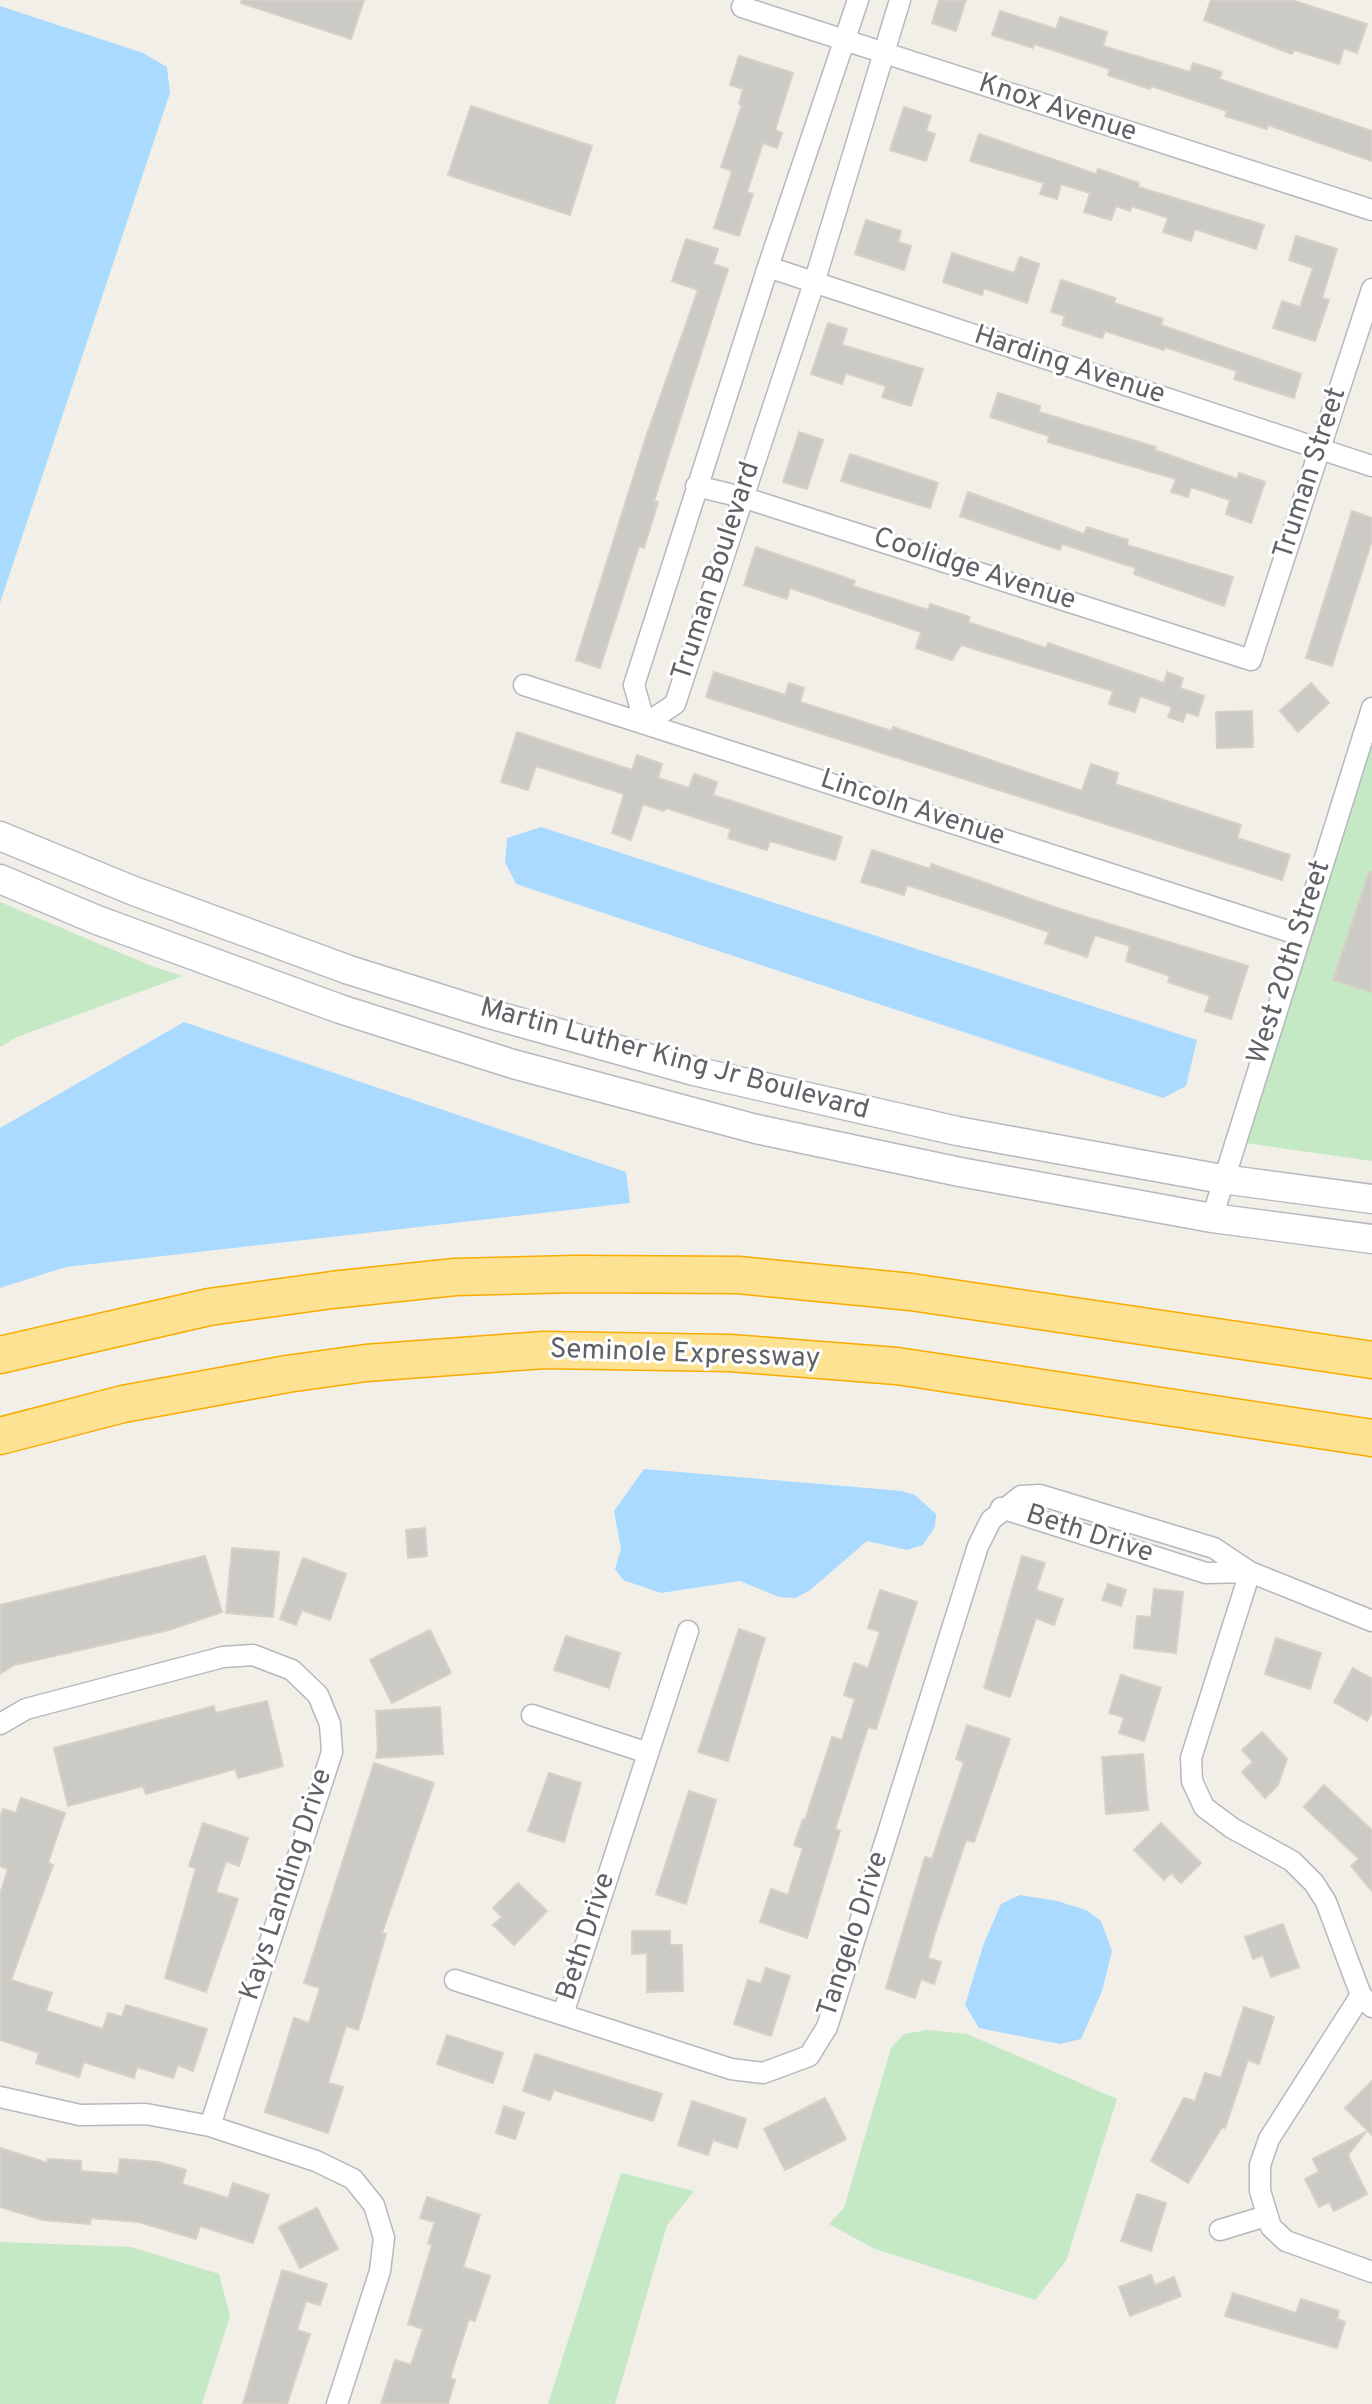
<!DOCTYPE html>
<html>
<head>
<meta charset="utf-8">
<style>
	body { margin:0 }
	canvas { display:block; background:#f1efe8 }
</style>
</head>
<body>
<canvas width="1372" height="2404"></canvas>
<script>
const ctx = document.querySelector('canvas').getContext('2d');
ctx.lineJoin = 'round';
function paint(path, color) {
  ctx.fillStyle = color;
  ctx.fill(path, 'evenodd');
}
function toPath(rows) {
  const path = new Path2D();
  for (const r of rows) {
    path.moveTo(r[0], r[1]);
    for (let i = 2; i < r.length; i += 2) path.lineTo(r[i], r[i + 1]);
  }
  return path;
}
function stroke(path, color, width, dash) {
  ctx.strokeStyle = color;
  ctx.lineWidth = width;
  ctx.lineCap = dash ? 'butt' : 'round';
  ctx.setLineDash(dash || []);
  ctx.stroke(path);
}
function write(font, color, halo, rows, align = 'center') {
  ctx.font = font + ' Overpass,sans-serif';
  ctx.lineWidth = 6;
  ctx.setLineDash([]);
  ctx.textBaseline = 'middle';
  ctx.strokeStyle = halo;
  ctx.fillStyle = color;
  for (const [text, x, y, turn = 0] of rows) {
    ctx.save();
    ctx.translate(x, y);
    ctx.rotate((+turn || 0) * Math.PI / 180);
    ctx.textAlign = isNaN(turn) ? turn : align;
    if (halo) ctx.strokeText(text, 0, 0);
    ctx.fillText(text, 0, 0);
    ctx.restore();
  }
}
paint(toPath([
	[1372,745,1372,1161,1245,1143],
	[0,902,154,967,183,976,17,1037,0,1047],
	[927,2030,967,2034,1117,2099,1066,2261,1035,2300,875,2249,829,2224,844,2208,891,2048,904,2034],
	[621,2173,694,2191,667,2225,615,2404,548,2404],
	[0,2242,131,2247,219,2274,230,2316,202,2404,0,2404]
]), '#c5e8c5');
paint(toPath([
	[0,6,143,53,167,67,170,93,0,603],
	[541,827,1197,1040,1186,1086,1163,1098,516,884,505,862,507,838],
	[184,1022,626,1172,630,1203,66,1267,0,1288,0,1128],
	[644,1469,902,1491,915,1495,936,1514,935,1527,923,1545,907,1550,867,1541,809,1591,795,1598,779,1597,740,1581,661,1593,623,1580,615,1569,621,1549,614,1511],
	[1020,1895,1057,1901,1086,1910,1101,1921,1112,1951,1102,1991,1081,2039,1060,2044,979,2028,965,2005,984,1943,1001,1904]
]), '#aadaff');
const building = toPath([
	[242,0,364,0,351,39,241,3,242,0],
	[939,0,966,0,956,31,932,23,939,0],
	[1211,0,1291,0,1367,24,1357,53,1344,48,1339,64,1294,50,1292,54,1204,20,1211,0],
	[1000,11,1056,29,1060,17,1107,32,1103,46,1190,72,1193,63,1222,72,1219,79,1372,131,1372,161,1268,125,1267,129,1225,116,1227,111,1151,86,1150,89,1108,75,1110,69,1034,44,1033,48,992,35,1000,11],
	[739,56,793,73,775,130,782,133,777,148,763,143,747,192,753,194,739,236,714,228,732,171,721,167,742,105,739,104,743,89,730,85,739,56],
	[471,106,592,146,570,215,448,175,471,106],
	[904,107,931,116,926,131,935,134,926,161,890,150,904,107],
	[979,134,1096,174,1098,169,1139,183,1138,187,1264,225,1256,249,1195,229,1191,241,1163,232,1168,218,1132,206,1130,211,1116,206,1111,220,1084,212,1090,193,1061,184,1057,199,1040,194,1044,183,970,161,979,134],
	[866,220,901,231,898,242,911,246,904,270,855,254,866,220],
	[1296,236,1337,249,1322,298,1329,300,1315,341,1273,328,1282,301,1300,307,1313,268,1289,260,1296,236],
	[686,239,718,249,713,264,728,269,654,501,658,502,644,548,639,546,600,668,576,660,647,434,698,290,672,281,686,239],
	[952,253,1014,273,1020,257,1039,264,1027,303,984,288,982,295,943,282,952,253],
	[1061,280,1115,298,1114,303,1163,319,1161,325,1301,374,1294,398,1234,379,1237,371,1165,347,1164,350,1105,331,1102,338,1062,325,1065,316,1051,312,1061,280],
	[828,323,847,329,842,345,923,369,911,406,882,397,886,386,846,373,842,384,811,374,828,323],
	[998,393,1040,406,1039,412,1156,447,1155,450,1237,479,1239,473,1265,482,1251,523,1226,514,1230,500,1191,487,1188,497,1171,492,1176,479,1048,442,1049,436,990,417,998,393],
	[799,432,823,440,807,489,783,482,799,432],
	[850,454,938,483,930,508,841,481,850,454],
	[968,492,1084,534,1087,527,1128,540,1127,545,1233,577,1224,606,1134,574,1136,568,1062,544,1060,550,960,516,968,492],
	[1352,511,1372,518,1372,540,1332,666,1306,658,1352,511],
	[756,547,855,581,853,586,928,610,930,604,970,617,968,622,1046,648,1048,643,1164,683,1167,672,1183,678,1180,688,1204,696,1198,716,1186,712,1183,722,1168,717,1172,707,1140,696,1135,712,1109,704,1113,691,961,645,952,660,916,648,921,632,790,588,787,599,744,585,756,547],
	[714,672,785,695,789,683,804,688,800,702,892,731,893,727,1082,791,1091,764,1118,773,1115,784,1241,825,1237,838,1290,855,1282,880,706,697,714,672],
	[1311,683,1329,703,1298,732,1280,711,1311,683],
	[1252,711,1253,747,1217,748,1216,712,1252,711],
	[517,732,632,770,637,755,662,764,658,778,689,788,694,774,717,782,713,795,842,837,835,860,770,841,767,850,728,838,731,829,666,808,664,811,643,804,631,840,612,833,624,794,536,766,528,790,501,782,517,732],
	[872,850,930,869,931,864,1057,908,1248,966,1231,1019,1205,1011,1210,996,1168,982,1170,976,1126,961,1130,946,1095,935,1087,957,1045,943,1049,932,987,911,907,885,904,895,861,882,872,850],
	[1369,872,1372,872,1372,992,1333,980,1369,872],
	[425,1528,427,1556,408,1558,406,1530,425,1528],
	[232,1548,279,1552,273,1617,226,1613,232,1548],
	[205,1556,222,1612,169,1630,14,1665,0,1674,0,1605,205,1556],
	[1022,1556,1045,1563,1036,1590,1063,1599,1054,1625,1036,1618,1010,1697,984,1688,1022,1556],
	[303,1558,346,1574,330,1620,302,1610,296,1625,280,1619,303,1558],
	[1108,1584,1126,1590,1121,1606,1102,1600,1108,1584],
	[1154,1589,1183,1592,1176,1653,1134,1648,1137,1616,1151,1617,1154,1589],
	[880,1590,917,1602,876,1729,868,1727,835,1829,840,1831,807,1938,760,1922,771,1889,788,1895,803,1848,794,1845,803,1819,805,1820,832,1737,842,1740,855,1699,844,1695,854,1663,868,1668,880,1632,868,1628,880,1590],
	[739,1629,765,1638,728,1761,698,1752,739,1629],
	[430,1630,451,1673,392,1703,370,1660,430,1630],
	[566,1636,620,1653,609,1688,554,1670,566,1636],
	[1276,1638,1321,1653,1310,1689,1265,1674,1276,1638],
	[1353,1668,1372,1679,1372,1712,1367,1721,1334,1702,1353,1668],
	[1121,1675,1161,1688,1144,1741,1119,1733,1124,1717,1109,1713,1121,1675],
	[267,1701,283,1766,238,1778,235,1769,146,1794,143,1786,68,1806,54,1748,214,1706,215,1713,267,1701],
	[440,1707,443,1754,376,1758,378,1749,376,1711,440,1707],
	[967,1725,1010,1739,974,1842,966,1840,935,1933,928,1958,941,1962,934,1984,921,1979,915,1998,886,1988,925,1857,932,1859,964,1762,956,1759,967,1725],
	[1262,1732,1287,1759,1278,1785,1265,1798,1242,1772,1253,1762,1242,1750,1262,1732],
	[1143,1754,1148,1810,1106,1814,1102,1757,1143,1754],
	[374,1763,434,1783,382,1933,386,1934,358,2030,346,2026,328,2083,343,2087,328,2133,265,2112,294,2018,309,2023,320,1988,304,1983,374,1763],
	[549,1773,581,1783,564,1842,528,1831,549,1773],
	[1324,1785,1372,1830,1372,1891,1351,1866,1359,1859,1304,1807,1324,1785],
	[689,1791,716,1800,686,1904,656,1894,689,1791],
	[21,1798,65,1813,48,1863,53,1865,11,1980,52,1993,46,2011,103,2029,108,2013,122,2017,126,2005,207,2029,193,2071,178,2065,173,2078,137,2067,134,2078,84,2062,79,2077,36,2063,39,2053,0,2040,0,1894,8,1869,0,1866,0,1817,3,1809,16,1813,21,1798],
	[203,1823,248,1838,239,1866,226,1861,216,1892,238,1899,206,1992,165,1978,196,1868,189,1866,203,1823],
	[1161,1823,1201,1863,1181,1883,1171,1873,1164,1880,1134,1850,1161,1823],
	[518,1883,547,1911,514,1945,493,1925,502,1917,493,1908,518,1883],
	[1283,1924,1299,1967,1271,1977,1263,1955,1253,1959,1245,1937,1283,1924],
	[632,1931,670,1931,670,1945,682,1945,683,1991,647,1992,647,1953,632,1954,632,1931],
	[766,1968,790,1976,771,2036,734,2024,748,1980,761,1984,766,1968],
	[1244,2007,1274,2017,1259,2064,1248,2060,1225,2128,1222,2127,1188,2183,1151,2161,1184,2098,1195,2101,1205,2073,1221,2078,1244,2007],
	[447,2035,503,2053,493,2083,437,2064,447,2035],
	[535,2054,662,2094,653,2121,554,2090,550,2100,523,2091,535,2054],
	[1372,2081,1372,2135,1345,2108,1372,2081],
	[825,2098,846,2139,785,2170,764,2129,825,2098],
	[692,2101,746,2119,737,2148,713,2140,708,2155,678,2145,692,2101],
	[504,2106,524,2113,515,2139,496,2133,504,2106],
	[1366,2132,1348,2155,1367,2194,1334,2211,1329,2202,1319,2207,1305,2179,1319,2172,1313,2159,1366,2132],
	[0,2148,48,2163,48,2159,81,2161,81,2171,118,2174,120,2159,159,2162,186,2170,182,2184,228,2198,233,2183,269,2195,253,2243,200,2226,196,2239,139,2222,91,2218,90,2224,43,2220,0,2207,0,2148],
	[1137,2194,1166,2203,1151,2251,1121,2241,1137,2194],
	[427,2197,480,2215,463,2267,490,2276,475,2321,469,2319,450,2378,455,2380,448,2404,381,2404,395,2360,411,2365,423,2329,408,2324,432,2245,428,2243,435,2222,420,2218,427,2197],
	[317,2208,338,2249,300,2268,279,2227,317,2208],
	[282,2270,327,2284,320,2305,306,2301,297,2330,310,2334,287,2404,243,2404,282,2270],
	[1151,2275,1155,2285,1174,2277,1181,2296,1130,2316,1119,2287,1151,2275],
	[1233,2293,1296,2313,1301,2299,1339,2311,1337,2319,1345,2322,1337,2348,1225,2316,1233,2293]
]);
paint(building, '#cccac5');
stroke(building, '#d6d1c6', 2);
const street = toPath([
	[858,0,768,267,634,685,645,724,675,704,814,283,900,0],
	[742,7,1372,210],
	[768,267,1372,466],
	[696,486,742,497,1251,660,1372,289],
	[524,685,1300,935],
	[1212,1218,1372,708],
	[1001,1508,1206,1573,1250,1572],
	[1250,1572,1191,1758,1192,1781,1204,1807,1232,1828,1292,1861,1314,1883,1326,1902,1361,1995,1372,2007],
	[532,1715,648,1753],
	[0,1724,26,1709,223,1657,253,1655,292,1670,318,1695,330,1724,332,1752,210,2126],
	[455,1980,731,2069,763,2073,809,2056,827,2027,978,1546,991,1520,1021,1496,1040,1495,1214,1548,1250,1572,1372,1621],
	[1361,1995,1269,2139,1260,2165,1260,2191,1271,2227,1286,2241,1372,2272],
	[563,2014,688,1631],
	[0,2097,80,2115,146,2114,210,2126,316,2161,353,2179,374,2205,384,2238,380,2271,337,2404],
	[1220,2230,1266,2216]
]);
const secondary = toPath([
	[0,836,134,891,349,970,483,1012,694,1071,957,1131,1222,1179,1372,1199],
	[0,879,97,920,340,1009,513,1064,756,1129,960,1172,1212,1218,1372,1239]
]);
const highway = toPath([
	[0,1355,209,1307,332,1290,455,1277,576,1274,738,1275,911,1292,1372,1360],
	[0,1436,123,1404,287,1374,366,1363,544,1350,730,1353,897,1366,1372,1438]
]);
stroke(street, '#b5b8bc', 23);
stroke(secondary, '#b6babf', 31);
stroke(highway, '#f9ab00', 39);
stroke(street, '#fff', 20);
stroke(secondary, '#fff', 28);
stroke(highway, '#fde293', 36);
write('28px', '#5f6368', '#fff', [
	["Knox Avenue",1057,110,18],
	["Harding Avenue",1069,367,18],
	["Truman Street",1312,474,-72],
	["Coolidge Avenue",974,571,18],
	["Truman Boulevard",718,572,-72],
	["Lincoln Avenue",912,810,18],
	["West 20th Street",1291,963,-72],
	["Martin Luther King Jr Boulevard",674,1061,15],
	["Seminole Expressway",685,1356,2],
	["Beth Drive",1089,1536,18],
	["Kays Landing Drive",288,1885,-72],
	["Tangelo Drive",855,1935,-72],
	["Beth Drive",588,1937,-72]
]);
</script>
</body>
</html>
